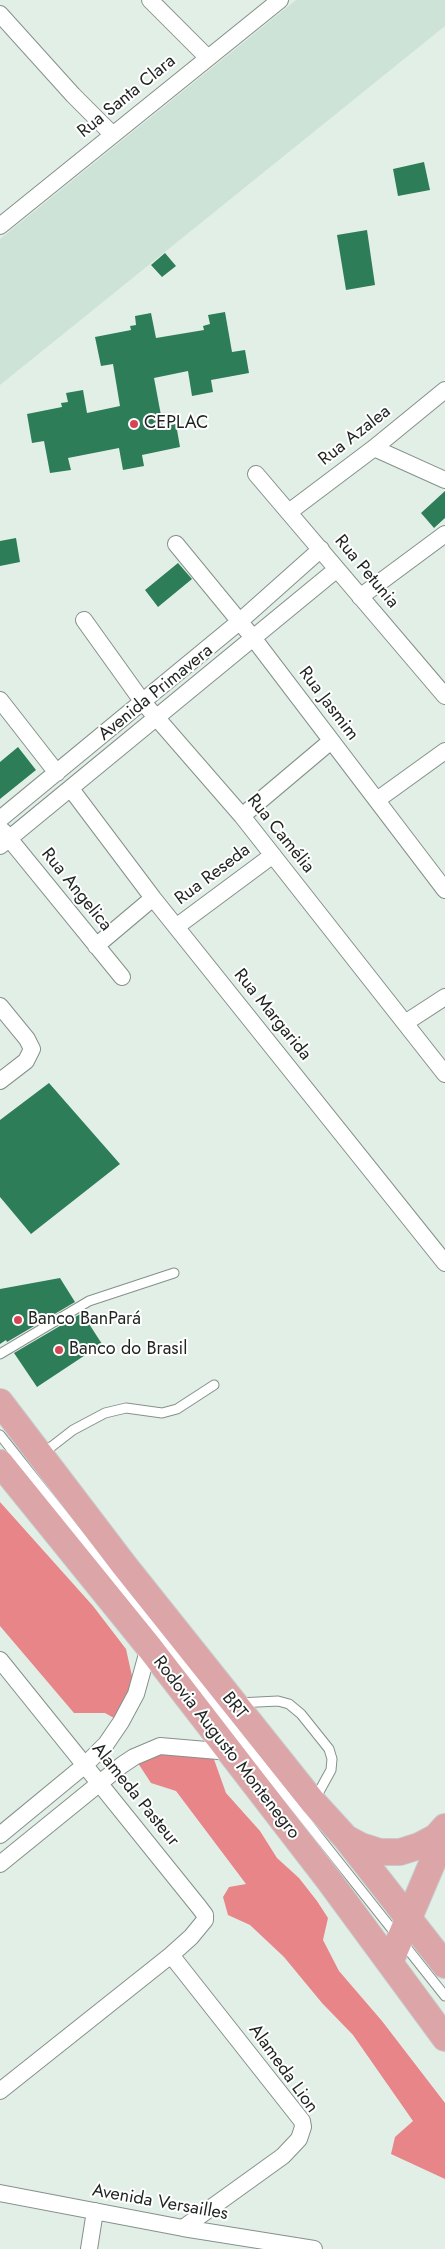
<!DOCTYPE html>
<html>
<head>
<meta charset="utf-8">
<style>
	body { margin:0 }
	canvas { display:block; background:#e2efe7 }
</style>
</head>
<body>
<canvas width="445" height="2249"></canvas>
<script>
const ctx = document.querySelector('canvas').getContext('2d');
ctx.lineJoin = 'round';
function paint(path, color) {
  ctx.fillStyle = color;
  ctx.fill(path, 'evenodd');
}
function toPath(rows) {
  const path = new Path2D();
  for (const r of rows) {
    path.moveTo(r[0], r[1]);
    for (let i = 2; i < r.length; i += 2) path.lineTo(r[i], r[i + 1]);
  }
  return path;
}
function stroke(path, color, width, dash) {
  ctx.strokeStyle = color;
  ctx.lineWidth = width;
  ctx.lineCap = dash ? 'butt' : 'round';
  ctx.setLineDash(dash || []);
  ctx.stroke(path);
}
function write(font, color, halo, rows, align = 'center') {
  ctx.font = font + ' Jost,sans-serif';
  ctx.lineWidth = 4;
  ctx.setLineDash([]);
  ctx.textBaseline = 'middle';
  ctx.strokeStyle = halo;
  ctx.fillStyle = color;
  for (const [text, x, y, turn = 0] of rows) {
    ctx.save();
    ctx.translate(x, y);
    ctx.rotate((+turn || 0) * Math.PI / 180);
    ctx.textAlign = isNaN(turn) ? turn : align;
    if (halo) ctx.strokeText(text, 0, 0);
    ctx.fillText(text, 0, 0);
    ctx.restore();
  }
}
paint(toPath([
	[296,0,445,0,445,26,0,385,0,239]
]), '#cee3d7');
paint(toPath([
	[0,1502,93,1606,126,1649,136,1694,121,1722,105,1713,74,1713,0,1626],
	[160,1746,211,1751,226,1793,260,1831,277,1858,299,1878,317,1901,328,1918,323,1940,339,1971,382,2021,445,2103,445,2179,391,2154,395,2137,413,2121,353,2035,322,2003,284,1957,250,1925,228,1915,223,1897,229,1887,246,1884,176,1791,151,1783,134,1757]
]), '#e88589');
paint(toPath([
	[424,162,430,190,398,196,393,169],
	[367,230,375,285,346,290,337,235],
	[165,253,176,266,162,277,151,265],
	[225,312,232,352,245,350,249,373,211,380,213,392,192,396,188,371,154,378,163,426,176,424,180,447,142,455,144,466,123,470,119,448,68,458,71,470,50,473,44,441,32,443,27,414,62,407,61,403,68,402,66,393,83,390,87,413,120,406,113,364,101,366,95,337,131,330,130,326,136,325,135,316,151,313,156,338,204,330,203,326,210,324,208,315],
	[445,491,445,518,434,528,421,513],
	[16,538,20,562,0,566,0,541],
	[178,563,192,579,158,607,145,590],
	[18,747,36,770,0,799,0,762],
	[49,1083,120,1164,31,1234,0,1197,0,1120],
	[60,1278,75,1302,7,1342,6,1340,0,1344,0,1289],
	[82,1313,102,1344,37,1387,14,1353]
]), '#2d7d59');
const service = toPath([
	[0,1354,89,1301,174,1273],
	[0,1435,445,1996],
	[42,1454,73,1430,105,1413,126,1408,162,1413,177,1409,214,1385],
	[238,1703,278,1701,289,1704,301,1714,329,1749,332,1759,331,1770,315,1799]
]);
const minor = toPath([
	[150,0,208,58],
	[0,14,73,95,112,134],
	[0,226,280,0],
	[374,448,445,480],
	[256,474,445,696],
	[289,512,374,448,445,390],
	[176,544,254,639,445,890],
	[360,597,445,534],
	[84,620,142,701,242,816,445,1074],
	[0,700,57,773],
	[71,789,153,898,445,1263],
	[377,800,445,751],
	[242,816,331,741],
	[0,819,239,622,321,549],
	[3,831,122,977],
	[0,846,337,569],
	[176,927,273,855],
	[96,946,153,898],
	[0,1006,27,1039,32,1049,26,1061,0,1081],
	[405,1023,445,997],
	[0,1660,199,1907,205,1915,205,1920,191,1937,171,1955,0,2091],
	[0,1835,85,1765,106,1744,121,1722,136,1694,149,1647],
	[0,1864,122,1765,134,1757,160,1746,230,1752],
	[171,1955,302,2121,303,2127,299,2139,283,2156,183,2228],
	[0,2193,183,2228,314,2249],
	[89,2249,95,2211]
]);
const primary = toPath([
	[0,1402,124,1565,313,1802,345,1837,445,1965],
	[0,1463,149,1647,328,1879,445,2038],
	[346,1838,361,1846,380,1852,400,1852,419,1846,436,1837,445,1827],
	[390,1962,445,1833]
]);
stroke(service, '#85918a', 11);
stroke(minor, '#85918a', 18);
stroke(primary, '#c9caca', 28);
stroke(service, '#fff', 9);
stroke(minor, '#fff', 16);
stroke(primary, '#dca6a9', 26);
for (const [x, y, r, color] of [
	[134,424,5,"#d64556"],
	[18,1320,5,"#d64556"],
	[59,1350,5,"#d64556"]
]) {
  const dot = new Path2D();
  dot.arc(x, y, r, 0, 2 * Math.PI);
  ctx.fillStyle = color;
  ctx.fill(dot);
  stroke(dot, '#fff', 2);
}
write('18px', '#1f2421', '#fff', [
	["Rua Santa Clara",127,97,-39],
	["Rua Azalea",355,436,-38],
	["Rua Petunia",366,572,50],
	["Avenida Primavera",156,693,-39],
	["Rua Jasmim",328,704,53],
	["Rua Camélia",280,834,51],
	["Rua Reseda",213,875,-37],
	["Rua Angelica",76,890,51],
	["Rua Margarida",272,1015,51],
	["BRT",234,1706,51],
	["Rodovia Augusto Montenegro",226,1748,52],
	["Alameda Pasteur",135,1795,51],
	["Alameda Lion",283,2069,54],
	["Avenida Versailles",160,2203,10]
]);
write('18px', '#1f2421', '#fff', [
	["CEPLAC",144,424],
	["Banco BanPará",28,1320],
	["Banco do Brasil",69,1350]
], 'left');
</script>
</body>
</html>
